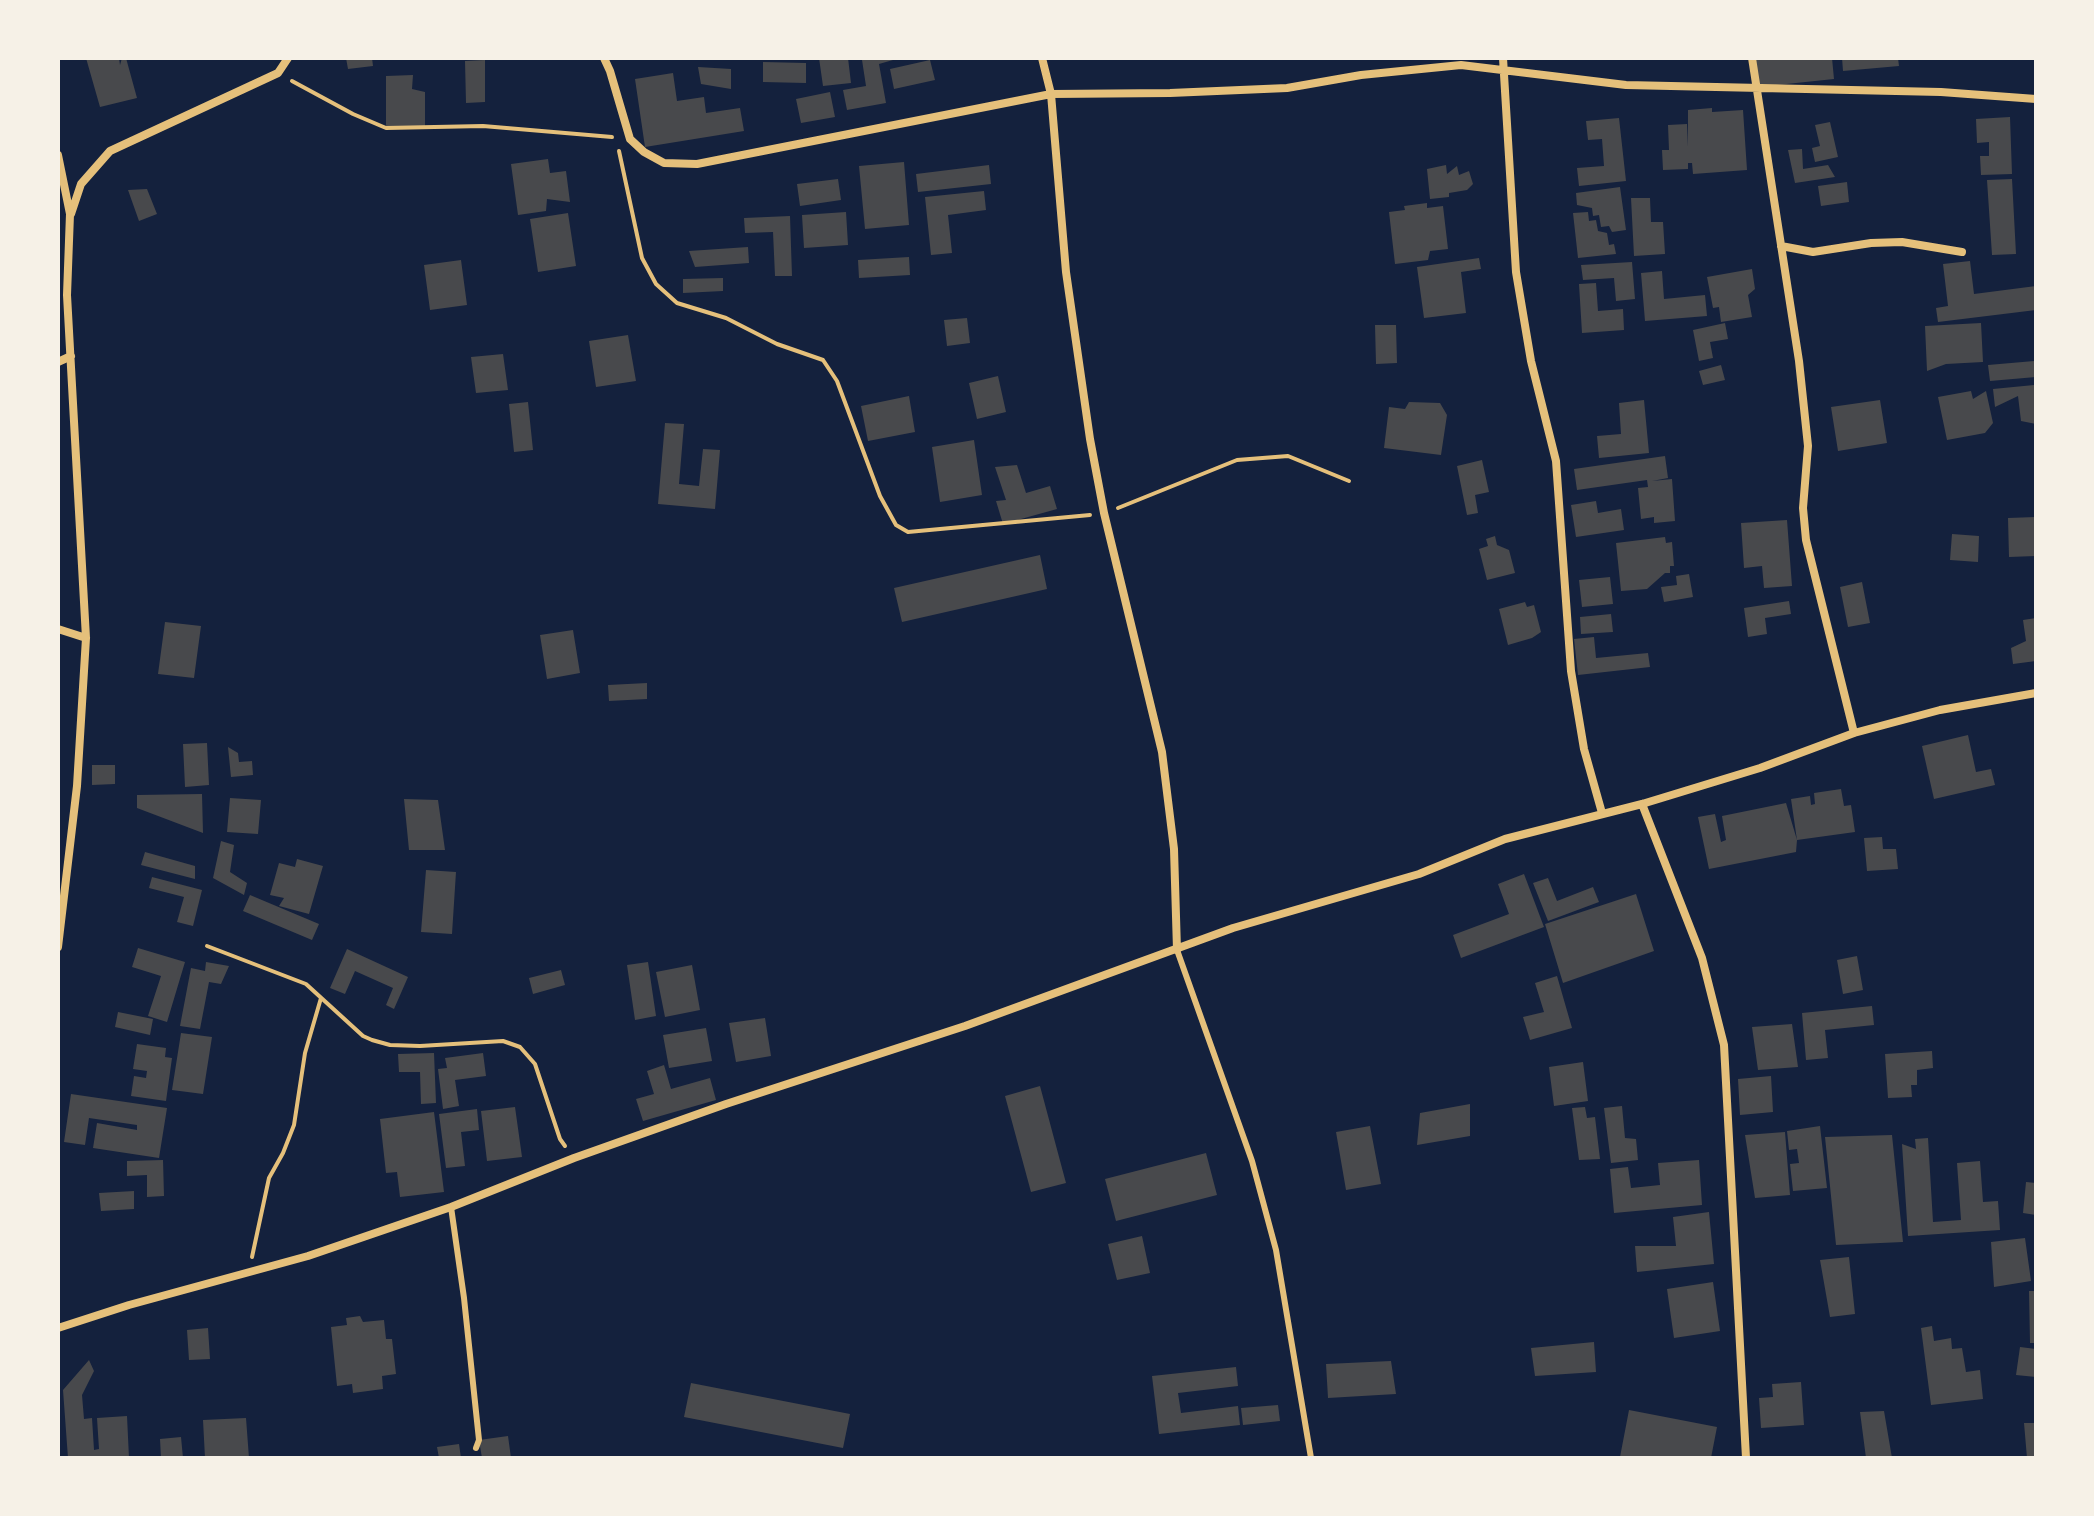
<!DOCTYPE html>
<html>
<head>
<meta charset="utf-8">
<style>
	body { margin:0 }
	#map { position:relative; width:2094px; height:1516px; overflow:hidden; background:#14213d; font-family:"Fira Sans",sans-serif }
	canvas { display:block }
	.frame { position:absolute; inset:0; border:60px solid #f6f1e7; pointer-events:none }
</style>
</head>
<body>
<div id="map">
<canvas width="2094" height="1516"></canvas>
<div class="frame"></div>
</div>
<script>
const ctx = document.querySelector('canvas').getContext('2d');
ctx.lineJoin = 'round';
function paint(path, color) {
  ctx.fillStyle = color;
  ctx.fill(path, 'evenodd');
}
function toPath(rows) {
  const path = new Path2D();
  for (const r of rows) {
    path.moveTo(r[0], r[1]);
    for (let i = 2; i < r.length; i += 2) path.lineTo(r[i], r[i + 1]);
  }
  return path;
}
function stroke(path, color, width, dash) {
  ctx.strokeStyle = color;
  ctx.lineWidth = width;
  ctx.lineCap = dash ? 'butt' : 'round';
  ctx.setLineDash(dash || []);
  ctx.stroke(path);
}
paint(toPath([
	[86,58,119,58,120,65,122,58,126,58,137,98,100,107],
	[346,58,372,58,373,66,348,69],
	[819,58,848,58,851,83,823,86],
	[867,58,900,58,879,64,886,103,847,110,843,90,866,86,862,60],
	[1755,58,1832,58,1834,79,1758,87],
	[1842,58,1898,58,1899,66,1843,71],
	[485,60,485,102,466,103,465,61],
	[930,60,935,80,894,89,890,69],
	[763,62,806,63,806,83,763,82],
	[698,67,731,69,731,89,701,84],
	[673,73,677,101,704,97,706,113,740,108,744,131,645,147,635,79],
	[413,75,412,89,425,92,425,127,386,128,386,76],
	[830,92,835,117,801,123,796,99],
	[1712,108,1712,112,1743,110,1747,170,1693,174,1692,163,1688,163,1688,169,1663,170,1662,150,1669,150,1668,125,1687,124,1688,147,1688,110],
	[2010,117,2012,174,1981,175,1980,156,1989,156,1989,142,1977,143,1976,119],
	[1619,118,1626,181,1579,186,1577,168,1604,166,1602,139,1588,140,1586,121],
	[1830,122,1838,157,1815,162,1812,148,1820,146,1815,125],
	[1802,149,1803,169,1828,165,1835,177,1795,183,1788,150],
	[548,159,550,173,566,171,570,202,547,199,546,211,518,215,511,164],
	[904,162,909,225,865,229,859,166],
	[989,165,991,184,918,192,916,174],
	[1446,165,1447,174,1457,166,1459,175,1469,171,1473,184,1467,190,1449,193,1449,197,1430,199,1427,169],
	[838,179,841,200,800,206,797,184],
	[2012,179,2016,254,1992,255,1987,180],
	[1847,182,1849,202,1821,206,1818,186],
	[1620,187,1626,230,1612,232,1609,226,1601,227,1599,215,1593,216,1592,208,1577,205,1576,193],
	[147,189,157,214,139,221,128,190],
	[984,191,986,210,948,215,952,253,931,255,925,197],
	[1631,198,1650,198,1651,222,1663,222,1665,254,1634,256],
	[1427,203,1427,208,1443,206,1448,249,1430,251,1428,260,1395,264,1389,212,1405,210,1404,206],
	[846,212,848,245,804,248,802,215],
	[1588,212,1589,221,1596,220,1598,231,1607,233,1609,245,1614,244,1616,254,1578,258,1573,213],
	[568,213,576,266,538,272,530,219],
	[790,216,792,276,775,276,773,232,745,233,744,218],
	[748,247,749,263,695,267,689,251],
	[909,257,910,275,859,278,858,260],
	[1479,258,1481,269,1461,272,1466,313,1424,318,1417,267],
	[461,260,467,305,430,310,424,265],
	[1970,261,1974,294,2036,286,2036,310,1938,322,1936,308,1948,306,1943,264],
	[1632,262,1635,299,1616,301,1614,278,1583,280,1581,265],
	[1752,269,1755,289,1748,295,1752,317,1721,322,1719,307,1713,308,1707,277],
	[1662,271,1664,299,1705,295,1707,316,1645,321,1641,273],
	[723,278,723,291,683,293,683,279],
	[1596,283,1598,311,1623,309,1624,330,1582,333,1579,284],
	[967,318,970,343,947,346,944,320],
	[1725,323,1728,339,1710,342,1713,358,1699,361,1693,330],
	[1981,323,1983,362,1946,364,1927,371,1925,326],
	[1375,325,1396,325,1397,363,1376,364],
	[628,335,636,381,596,387,589,341],
	[503,354,508,390,476,393,471,357],
	[2034,361,2036,377,1990,381,1988,365],
	[1721,365,1725,380,1703,385,1699,371],
	[998,376,1006,412,977,419,969,383],
	[2034,385,2036,424,2021,421,2018,396,1995,407,1993,389],
	[1971,391,1973,399,1986,391,1993,423,1985,433,1947,440,1938,397],
	[909,396,915,432,868,441,861,406],
	[1644,400,1649,453,1599,458,1597,436,1621,434,1619,403],
	[1880,400,1887,443,1838,451,1831,407],
	[528,402,533,450,514,452,509,404],
	[1409,402,1440,403,1447,415,1441,455,1384,448,1389,407,1405,409],
	[665,423,684,424,679,484,699,486,703,449,720,450,715,509,658,504],
	[974,440,982,495,940,502,932,447],
	[1665,456,1668,478,1652,481,1672,479,1675,521,1654,523,1654,517,1641,519,1638,488,1648,487,1647,480,1577,490,1574,469],
	[1482,460,1489,492,1475,495,1478,513,1467,515,1457,466],
	[1017,465,1026,493,1050,486,1057,509,1003,524,996,501,1006,500,995,467],
	[1596,501,1598,513,1621,509,1624,530,1576,537,1571,505],
	[2036,517,2036,556,2009,557,2008,518],
	[1787,520,1792,586,1764,588,1762,566,1744,568,1741,523],
	[1952,534,1979,536,1978,562,1950,560],
	[1495,536,1497,545,1509,550,1515,573,1487,580,1479,549,1488,546,1486,539],
	[1665,537,1666,543,1672,542,1674,566,1670,566,1670,573,1665,573,1647,589,1621,591,1616,543],
	[1040,555,1047,589,902,622,894,588],
	[1689,574,1693,597,1664,602,1661,587,1677,585,1676,576],
	[1610,577,1613,604,1582,607,1579,580],
	[1862,582,1870,623,1848,627,1840,587],
	[1789,601,1791,614,1765,618,1767,634,1748,637,1744,608],
	[1525,602,1527,607,1534,605,1541,632,1532,638,1508,645,1499,609],
	[1611,614,1613,632,1581,634,1580,617],
	[2036,618,2036,661,2013,664,2011,648,2026,641,2023,620],
	[165,622,201,626,194,678,158,674],
	[573,630,580,673,547,679,540,635],
	[1594,637,1596,658,1648,653,1650,667,1578,675,1574,639],
	[647,683,647,699,609,701,608,685],
	[1968,735,1976,772,1991,769,1995,785,1934,799,1922,746],
	[207,743,209,785,185,787,183,744],
	[228,747,238,753,239,762,252,761,253,775,231,777],
	[92,765,115,765,115,784,92,785],
	[1841,789,1844,806,1851,805,1855,832,1797,840,1791,799,1810,796,1811,805,1815,804,1814,793],
	[202,794,203,833,137,808,137,795],
	[230,798,261,800,258,834,227,832],
	[404,799,438,800,445,850,409,850],
	[1786,803,1797,840,1796,852,1709,869,1698,817,1715,814,1721,842,1726,840,1722,816],
	[1882,837,1883,849,1896,849,1898,869,1867,871,1864,838],
	[221,841,234,845,230,872,247,883,244,895,213,878],
	[145,852,195,866,195,879,141,865],
	[297,859,323,866,309,914,279,906,284,898,270,895,279,863,295,867],
	[426,870,456,872,452,934,421,932],
	[1524,874,1544,927,1461,958,1453,935,1509,914,1498,884],
	[152,877,202,890,193,926,177,922,184,897,149,888],
	[1548,878,1557,901,1593,887,1599,902,1548,921,1533,883],
	[1636,894,1654,951,1563,983,1545,924],
	[250,895,319,924,312,940,243,911],
	[138,948,185,962,167,1022,148,1016,161,976,132,967],
	[347,949,408,977,394,1009,386,1005,393,988,355,971,345,994,330,988],
	[1857,956,1863,990,1843,994,1837,960],
	[206,962,229,966,221,984,209,982,200,1029,180,1026,191,968,205,971],
	[648,962,656,1016,635,1020,627,965],
	[692,965,700,1010,665,1017,656,972],
	[561,970,565,985,533,994,529,978],
	[1557,976,1572,1028,1530,1040,1523,1017,1544,1012,1535,983],
	[1872,1006,1874,1025,1825,1030,1828,1058,1806,1060,1802,1013],
	[118,1012,153,1019,150,1035,115,1027],
	[765,1018,771,1056,736,1062,729,1023],
	[1792,1024,1798,1067,1758,1070,1752,1027],
	[706,1028,712,1061,669,1068,663,1035],
	[181,1033,212,1037,203,1094,172,1090],
	[137,1044,166,1048,165,1057,172,1058,166,1101,131,1096,134,1076,146,1078,147,1071,133,1069],
	[1932,1051,1933,1068,1917,1070,1917,1085,1911,1085,1912,1097,1888,1098,1885,1054],
	[434,1053,436,1103,421,1104,420,1072,399,1072,398,1054],
	[483,1053,486,1076,455,1080,459,1106,443,1109,438,1069,447,1068,445,1058],
	[1583,1062,1588,1101,1554,1106,1549,1067],
	[664,1065,671,1089,710,1078,716,1100,643,1121,636,1099,654,1094,647,1071],
	[1771,1076,1773,1112,1740,1115,1738,1079],
	[1040,1086,1066,1183,1031,1192,1005,1096],
	[71,1094,167,1108,159,1158,93,1148,97,1123,137,1130,137,1125,89,1118,85,1145,64,1142],
	[1470,1104,1470,1136,1417,1145,1420,1113],
	[1622,1106,1625,1138,1636,1139,1638,1160,1611,1163,1604,1108],
	[515,1107,522,1157,487,1161,481,1111],
	[1585,1107,1587,1118,1595,1117,1600,1159,1579,1160,1572,1108],
	[477,1109,479,1130,461,1132,465,1166,446,1168,439,1114],
	[434,1112,444,1192,400,1197,397,1172,386,1173,380,1119],
	[1370,1126,1381,1184,1346,1190,1336,1132],
	[1820,1126,1827,1188,1793,1191,1790,1164,1799,1163,1797,1149,1789,1150,1787,1131],
	[1785,1132,1790,1195,1755,1198,1745,1135],
	[1892,1135,1903,1242,1836,1245,1825,1137],
	[1928,1138,1933,1222,1961,1220,1957,1163,1980,1161,1983,1202,1998,1201,2000,1230,1908,1236,1902,1144,1916,1149,1915,1139],
	[1206,1153,1217,1195,1116,1221,1105,1179],
	[163,1160,164,1196,147,1197,147,1175,127,1176,127,1161],
	[1699,1160,1702,1205,1614,1213,1610,1169,1628,1167,1631,1188,1660,1185,1658,1163],
	[2026,1182,2036,1183,2036,1215,2023,1213],
	[134,1191,134,1209,101,1211,99,1193],
	[1709,1212,1714,1264,1637,1272,1635,1246,1676,1246,1673,1217],
	[1142,1236,1150,1273,1117,1280,1108,1244],
	[2025,1238,2031,1281,1994,1287,1991,1242],
	[1849,1257,1855,1314,1830,1317,1820,1260],
	[1713,1282,1720,1331,1674,1338,1667,1289],
	[2029,1291,2036,1291,2036,1343,2030,1343],
	[360,1316,363,1322,384,1320,386,1339,392,1339,396,1374,382,1376,383,1389,353,1393,352,1384,337,1386,331,1327,347,1325,346,1318],
	[1932,1326,1934,1341,1951,1338,1952,1349,1962,1348,1966,1372,1980,1370,1983,1399,1931,1405,1921,1328],
	[208,1328,210,1359,189,1360,187,1330],
	[1594,1342,1596,1372,1535,1376,1531,1348],
	[2020,1347,2036,1349,2036,1377,2016,1375],
	[89,1360,94,1371,82,1395,84,1419,92,1418,94,1450,99,1449,97,1418,127,1416,129,1458,68,1458,63,1390],
	[1391,1361,1396,1394,1328,1398,1326,1364],
	[1236,1367,1238,1386,1178,1393,1181,1413,1238,1406,1240,1425,1159,1434,1152,1376],
	[1801,1382,1804,1425,1761,1428,1759,1398,1773,1397,1772,1384],
	[691,1383,850,1414,843,1448,684,1417],
	[1278,1405,1280,1421,1243,1425,1241,1408],
	[1629,1410,1717,1427,1711,1458,1620,1457],
	[1884,1411,1892,1458,1866,1458,1860,1412],
	[246,1418,249,1458,205,1458,203,1420],
	[2024,1423,2036,1423,2036,1458,2027,1458],
	[508,1436,511,1458,482,1458,479,1440],
	[181,1437,183,1458,161,1458,160,1439],
	[459,1444,461,1458,439,1458,437,1447]
]), '#48494c');
stroke(toPath([
	[292,81,353,114,386,128,483,126,612,137],
	[619,151,642,258,656,284,677,303,726,318,777,344,823,360,837,381,880,496,896,525,908,532,1090,515],
	[1118,508,1237,460,1288,456,1349,481],
	[207,946,306,984,363,1036,372,1040,390,1045,420,1046,503,1041,520,1047,535,1064,560,1139,565,1146],
	[252,1257,269,1178,283,1153,294,1125,305,1053,321,998]
]), '#e5c07b', 4);
stroke(toPath([
	[1177,950,1252,1161,1276,1250,1311,1458],
	[451,1207,464,1298,479,1440,476,1448]
]), '#e5c07b', 6);
stroke(toPath([
	[604,58,610,71,630,139,644,152,664,163,697,164,1051,94,1170,93,1287,88,1361,75,1461,65,1626,85,1941,92,2036,99],
	[1042,58,1051,94,1066,272,1090,439,1104,513,1162,752,1174,849,1177,950],
	[1503,58,1516,272,1531,361,1556,461,1571,671,1584,749,1602,813],
	[1752,58,1799,361,1808,446,1803,508,1806,540,1854,733],
	[58,155,70,214,67,295,86,638,77,786,58,947],
	[71,214,81,184,110,151,278,73,288,58],
	[1781,246,1813,252,1871,243,1902,242,1962,252],
	[58,362,71,356],
	[58,629,86,638],
	[1642,804,1702,958,1724,1045,1746,1458],
	[58,1328,129,1305,308,1256,451,1207,574,1158,726,1104,965,1026,1233,928,1419,874,1505,839,1642,804,1760,768,1854,733,1940,710,2036,693]
]), '#e5c07b', 8);
</script>
</body>
</html>
